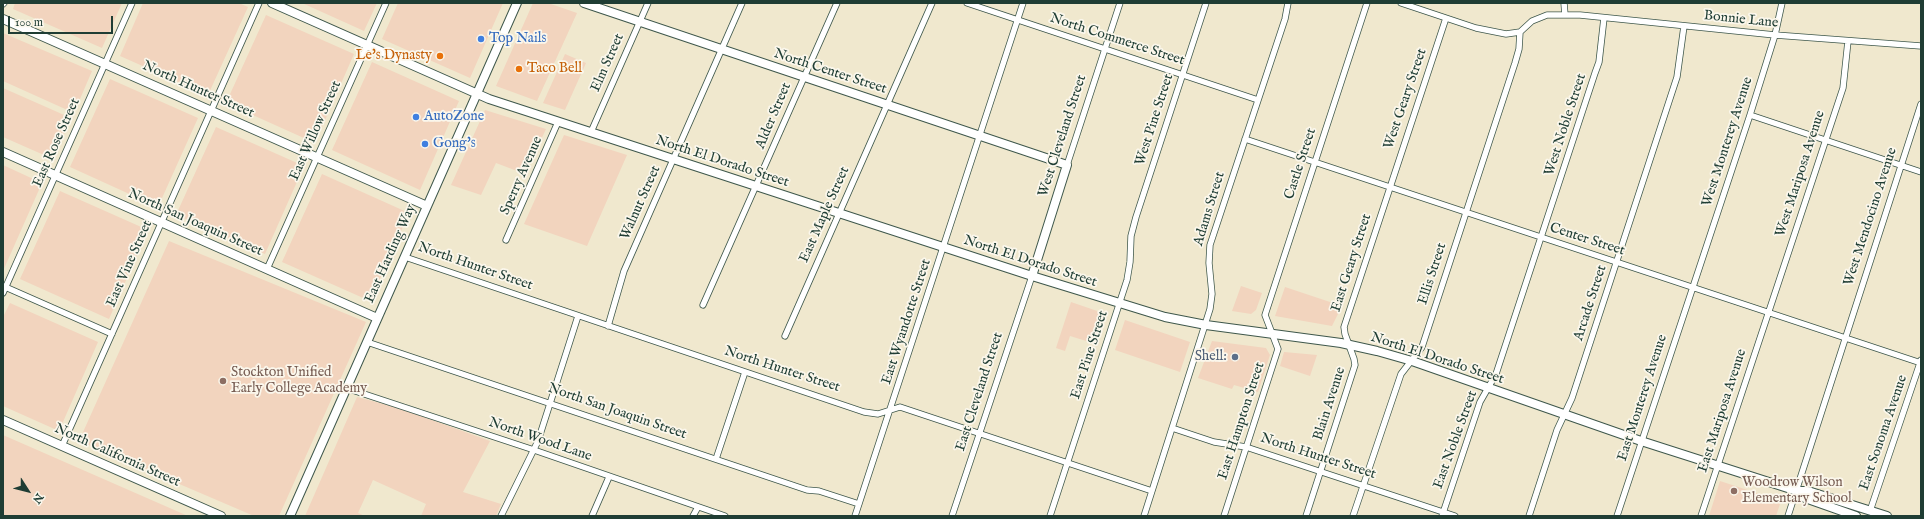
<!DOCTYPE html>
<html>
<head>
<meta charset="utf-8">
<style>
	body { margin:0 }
	#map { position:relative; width:1924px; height:519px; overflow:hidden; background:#f0e8ce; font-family:"IM FELL English",serif }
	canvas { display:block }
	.frame { position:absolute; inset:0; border:4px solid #1f3d34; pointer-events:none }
	.north { position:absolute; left:8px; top:471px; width:40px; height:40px; -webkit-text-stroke:3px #fbf7ec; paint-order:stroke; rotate:126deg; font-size:11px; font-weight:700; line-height:16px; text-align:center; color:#1f3d34 }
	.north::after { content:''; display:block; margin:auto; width:14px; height:18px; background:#1f3d34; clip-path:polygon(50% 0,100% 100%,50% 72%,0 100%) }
	.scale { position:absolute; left:8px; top:16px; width:105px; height:18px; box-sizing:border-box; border:2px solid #1f3d34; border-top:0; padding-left:5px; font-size:12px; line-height:14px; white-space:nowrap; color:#1f3d34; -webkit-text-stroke:3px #fbf7ec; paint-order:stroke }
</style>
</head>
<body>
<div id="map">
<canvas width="1924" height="519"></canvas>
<div class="frame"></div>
<div class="north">N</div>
<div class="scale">100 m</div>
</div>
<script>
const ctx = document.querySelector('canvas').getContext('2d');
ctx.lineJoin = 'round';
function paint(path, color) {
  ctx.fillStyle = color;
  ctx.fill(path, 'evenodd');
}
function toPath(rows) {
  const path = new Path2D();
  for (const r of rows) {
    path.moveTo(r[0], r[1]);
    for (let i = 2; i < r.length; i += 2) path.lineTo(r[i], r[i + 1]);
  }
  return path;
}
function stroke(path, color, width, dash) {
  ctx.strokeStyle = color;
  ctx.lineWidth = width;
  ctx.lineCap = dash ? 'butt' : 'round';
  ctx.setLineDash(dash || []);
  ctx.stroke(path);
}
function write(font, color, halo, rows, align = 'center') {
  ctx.font = font + ' "IM FELL English",serif';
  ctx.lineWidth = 3.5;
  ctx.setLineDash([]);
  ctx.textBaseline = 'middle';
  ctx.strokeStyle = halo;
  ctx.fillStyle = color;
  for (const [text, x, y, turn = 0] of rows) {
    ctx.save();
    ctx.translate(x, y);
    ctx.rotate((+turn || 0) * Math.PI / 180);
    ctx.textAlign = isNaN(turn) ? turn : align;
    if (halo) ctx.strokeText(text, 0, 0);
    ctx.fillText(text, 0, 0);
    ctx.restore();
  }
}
paint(toPath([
	[15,3,122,3,102,48,13,9],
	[143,3,239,3,248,7,208,95,120,56],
	[302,3,377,3,364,31],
	[398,3,503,3,470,78,382,39],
	[533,3,548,3,577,13,537,101,496,86],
	[266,15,354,54,315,143,226,103],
	[3,33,92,71,74,113,3,81],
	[565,54,586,63,565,110,543,103],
	[372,62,459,101,420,190,332,150],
	[110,79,198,118,158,207,70,167],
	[3,88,71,118,53,159,3,137],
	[485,110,546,129,525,174,496,163,481,195,451,185],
	[216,127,304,166,265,254,176,215],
	[564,135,627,155,587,246,524,224],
	[3,165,42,183,3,271],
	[322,174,409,213,370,301,282,262],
	[60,191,148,230,109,319,20,279],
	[169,241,366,322,279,516,254,516,79,441],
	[1241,286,1262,293,1256,310,1251,314,1232,311],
	[1285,287,1342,306,1332,326,1275,316],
	[1071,302,1106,314,1096,344,1070,336,1065,351,1056,348],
	[10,303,98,342,59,431,3,406,3,317],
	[1125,320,1190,342,1180,372,1115,350],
	[1212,341,1266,348,1270,355,1258,392,1234,385,1232,389,1198,378],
	[1284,352,1317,355,1310,376,1280,366],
	[357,397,399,408,490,441,463,492,501,504,496,516,421,516,426,504,373,480,358,513,365,516,305,516],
	[3,435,188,516,3,516],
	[1720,481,1781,501,1776,516,1709,516]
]), '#f2d4be');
const street = toPath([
	[967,3,1258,100],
	[1401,3,1476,28,1506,34,1520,32,1532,21,1547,15,1580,15,1775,35,1921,46],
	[1564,3,1565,15],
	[3,4,4,3],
	[1750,115,1921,172],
	[591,132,648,3],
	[1245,139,1921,363],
	[1067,165,1120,3],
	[506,240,558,122],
	[405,257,864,412,878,414,900,407,1152,491],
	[267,269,386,3],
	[3,286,112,334],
	[3,293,132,3],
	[703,305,837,3],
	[608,326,624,271,742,3],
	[785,336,932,3],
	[367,342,807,490,819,491,859,504],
	[346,388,534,450,725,516],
	[1172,428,1214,442,1246,447,1455,516],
	[62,446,259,3],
	[716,459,745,372],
	[1870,511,1921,360],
	[501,516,538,441,578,316],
	[592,516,609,477],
	[693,516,698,507],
	[855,516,1023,3],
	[952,516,1032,276],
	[1050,516,1127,280,1130,262,1131,236,1136,217,1206,3],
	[1144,516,1210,309,1212,294,1209,263,1210,245,1285,19,1288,3],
	[1224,516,1278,349,1265,315,1367,3],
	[1306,516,1355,365,1354,359,1345,334,1344,327,1446,18],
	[1353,516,1401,374,1422,347,1515,63,1519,49,1520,32],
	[1442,516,1480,402,1496,374,1595,73,1599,62,1604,18],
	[1529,516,1557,430,1572,398,1677,77,1684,26],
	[1617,516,1750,115,1775,35,1782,3],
	[1701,516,1843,88,1848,41],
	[1788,516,1921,104]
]);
const secondary = toPath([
	[272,3,489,99,1032,276,1165,317,1206,325,1341,343,1377,351,1412,361,1641,441,1797,491,1808,491,1887,516],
	[584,3,1067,165,1032,276],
	[3,19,427,206],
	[3,152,377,318],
	[3,420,221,516],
	[1797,491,1805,498,1856,516],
	[290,516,517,3]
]);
stroke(street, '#3e574b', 7);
stroke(secondary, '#3e574b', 10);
stroke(street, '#fff', 5.5);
stroke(secondary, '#fff', 8);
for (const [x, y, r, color] of [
	[481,39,4,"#3f7fe0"],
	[440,56,4,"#e8710a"],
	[519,69,4,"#e8710a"],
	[416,117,4,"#3f7fe0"],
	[425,144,4,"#3f7fe0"],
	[1235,357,4,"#5c6f8a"],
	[223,381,4,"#8d6e63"],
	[1734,491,4,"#8d6e63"]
]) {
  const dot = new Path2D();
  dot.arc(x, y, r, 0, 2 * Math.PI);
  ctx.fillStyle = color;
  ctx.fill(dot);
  stroke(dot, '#fbf7ec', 1.5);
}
write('14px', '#1f3d34', '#fbf7ec', [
	["Bonnie Lane",1741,20,6],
	["North Commerce Street",1117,40,18],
	["Elm Street",608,63,-66],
	["North Center Street",830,72,18],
	["North Hunter Street",198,90,24],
	["West Geary Street",1406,99,-71],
	["Alder Street",774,116,-67],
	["West Pine Street",1155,120,-72],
	["West Noble Street",1566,125,-72],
	["East Willow Street",316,131,-66],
	["West Cleveland Street",1063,136,-72],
	["West Monterey Avenue",1728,142,-72],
	["East Rose Street",57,143,-66],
	["North El Dorado Street",722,162,18],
	["Castle Street",1301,164,-72],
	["West Mariposa Avenue",1801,174,-72],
	["Sperry Avenue",522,176,-66],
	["Walnut Street",641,203,-66],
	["Adams Street",1210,209,-73],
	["East Maple Street",825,215,-66],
	["West Mendocino Avenue",1871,217,-72],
	["North San Joaquin Street",195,223,24],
	["Center Street",1587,240,18],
	["East Harding Way",391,254,-66],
	["North El Dorado Street",1030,262,18],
	["East Geary Street",1352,263,-72],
	["East Vine Street",130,264,-66],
	["North Hunter Street",475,267,19],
	["Ellis Street",1433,274,-72],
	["Arcade Street",1591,303,-72],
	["East Wyandotte Street",907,322,-72],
	["East Pine Street",1090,355,-72],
	["North El Dorado Street",1437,359,18],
	["North Hunter Street",782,370,18],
	["East Cleveland Street",980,392,-72],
	["East Monterey Avenue",1643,398,-72],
	["Blain Avenue",1330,404,-72],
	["East Mariposa Avenue",1723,411,-72],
	["North San Joaquin Street",617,412,19],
	["East Hampton Street",1242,421,-72],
	["East Sonoma Avenue",1884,433,-71],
	["North Wood Lane",540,440,19],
	["East Noble Street",1456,440,-70],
	["North California Street",117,456,24],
	["North Hunter Street",1318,457,18]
]);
write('14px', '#366cbe', '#fbf7ec', [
	["Top Nails",489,39],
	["AutoZone",424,117],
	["Gong's",433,144]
], 'left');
write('14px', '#c56008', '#fbf7ec', [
	["Le's Dynasty",432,56],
	["Taco Bell",527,69,"left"]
], 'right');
write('14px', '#4e5e75', '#fbf7ec', [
	["Shell:",1227,357]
], 'right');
write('14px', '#785e54', '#fbf7ec', [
	["Stockton Unified",231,373],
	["Early College Academy",231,389],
	["Woodrow Wilson",1742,483],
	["Elementary School",1742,499]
], 'left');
</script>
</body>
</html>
